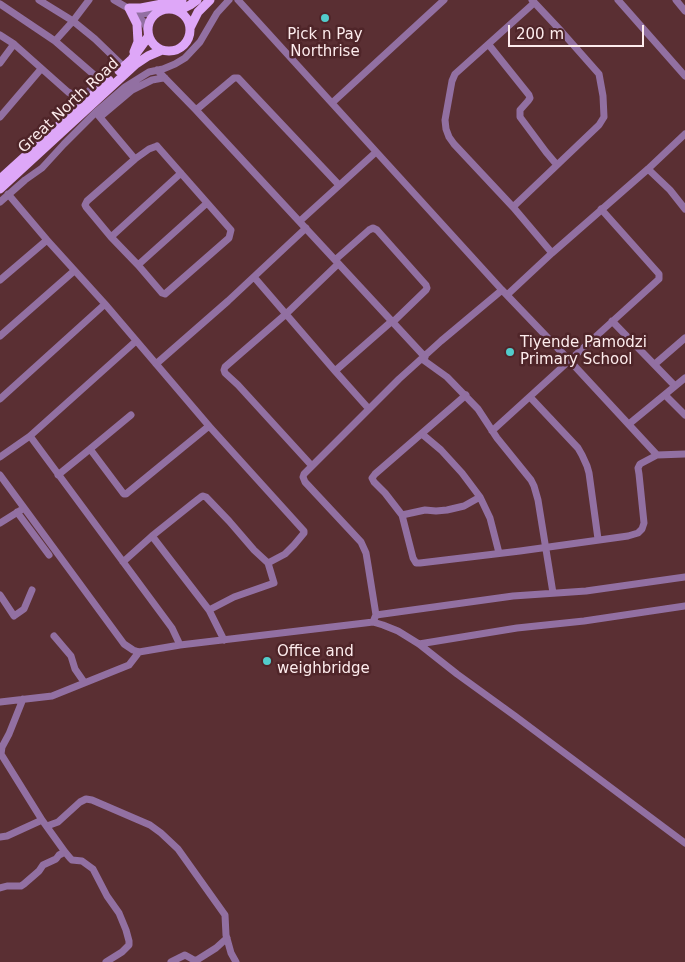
<!DOCTYPE html>
<html>
<head>
<meta charset="utf-8">
<style>
	body { margin:0 }
	#map { position:relative; width:685px; height:962px; overflow:hidden; background:#5a2f33; font-family:"DejaVu Sans",sans-serif }
	canvas { display:block }
	.scale { position:absolute; left:508px; top:25px; width:136px; height:22px; box-sizing:border-box; border:2px solid #fdeced; border-top:0; padding-left:6px; font-size:15px; line-height:18px; white-space:nowrap; color:#fdeced; -webkit-text-stroke:4px #4f2529; paint-order:stroke }
</style>
</head>
<body>
<div id="map">
<canvas width="685" height="962"></canvas>
<div class="scale">200 m</div>
</div>
<script>
const ctx = document.querySelector('canvas').getContext('2d');
ctx.lineJoin = 'round';
function toPath(rows) {
  const path = new Path2D();
  for (const r of rows) {
    if (r.length === 3) {
      path.moveTo(r[0] + r[2], r[1]);
      path.arc(r[0], r[1], r[2], 0, 2 * Math.PI);
      continue;
    }
    path.moveTo(r[0], r[1]);
    for (let i = 2; i < r.length; i += 2) path.lineTo(r[i], r[i + 1]);
  }
  return path;
}
function stroke(path, color, width, dash) {
  ctx.strokeStyle = color;
  ctx.lineWidth = width;
  ctx.lineCap = dash ? 'butt' : 'round';
  ctx.setLineDash(dash || []);
  ctx.stroke(path);
}
function write(font, color, halo, rows, align = 'center') {
  ctx.font = font + ' "DejaVu Sans",sans-serif';
  ctx.lineWidth = 5;
  ctx.setLineDash([]);
  ctx.textBaseline = 'middle';
  ctx.strokeStyle = halo;
  ctx.fillStyle = color;
  for (const [text, x, y, turn = 0] of rows) {
    ctx.save();
    ctx.translate(x, y);
    ctx.rotate((+turn || 0) * Math.PI / 180);
    ctx.textAlign = isNaN(turn) ? turn : align;
    if (halo) ctx.strokeText(text, 0, 0);
    ctx.fillText(text, 0, 0);
    ctx.restore();
  }
}
stroke(toPath([
	[39,0,73,21,95,39,124,67],
	[114,0,133,11,142,13,150,14,159,12],
	[238,0,502,290,569,360,657,455],
	[618,0,685,76],
	[676,0,685,11],
	[534,3,455,74,452,81,445,120,446,129,449,137,454,144,513,207,552,253],
	[0,4,55,41,100,80,88,92,81,95,76,96,68,92,14,44],
	[135,13,144,22,147,29],
	[0,35,14,44,0,63],
	[55,41,73,21,89,0],
	[489,45,529,95,530,98,528,101,520,110,520,117,546,152,557,165],
	[157,70,196,110,425,357],
	[332,103,444,0],
	[196,110,234,78,238,78,339,185],
	[98,115,135,159],
	[0,117,41,69],
	[100,117,132,90,152,80,163,78,165,78],
	[157,146,231,230,229,238,165,294,162,293,138,265,111,237,86,207,85,205,87,201,135,159,149,149,157,146],
	[648,169,670,190,685,209],
	[8,194,47,240,105,304,209,426,304,531,304,533,294,545,285,554,268,563],
	[0,202,25,180,42,168,64,144,95,113,125,87,149,72,163,69,175,64,185,58,200,42,217,13,229,0],
	[513,207,599,125,604,117,603,96,599,74,561,31,532,0],
	[300,221,376,152],
	[111,237,181,173],
	[335,260,369,230,373,228,377,230,426,285,427,288,426,290,393,322],
	[138,265,207,203],
	[254,277,335,371,369,409],
	[0,280,47,240],
	[507,295,552,253,648,169,685,134],
	[612,321,675,386],
	[0,336,74,271],
	[422,359,447,377,478,409,497,438,531,480,534,486,538,500,553,593],
	[156,364,228,301,306,228],
	[655,364,685,338],
	[335,371,392,321],
	[466,395,375,474,372,478,374,482,385,493,402,515,413,558,416,563,420,563,520,551,628,536,638,533,642,529,644,523,639,474,638,468,640,464,657,455,685,454],
	[665,395,685,415],
	[530,397,578,448,582,455,587,466,589,473,598,539],
	[0,399,105,304],
	[629,424,685,378],
	[492,431,659,279,659,274,601,209],
	[422,434,441,450,462,473,480,497,490,518,499,553],
	[30,436,172,628,180,645],
	[90,449,131,415],
	[0,457,30,436,136,341],
	[312,466,238,385,225,373,224,370,225,367,286,314,338,264],
	[0,475,124,644,133,650,139,652,180,645,365,623,373,622,383,625,398,631,419,644,457,674,515,716,685,843],
	[58,475,90,449,123,493,124,494,126,494,209,426],
	[17,512,49,555],
	[402,515,425,510,436,511,447,510,464,506,480,497],
	[0,523,21,510],
	[152,536,209,610,224,640],
	[123,562,152,536,192,504,201,497,203,496,206,497,229,521,254,550,268,563,274,583,234,597,209,610],
	[0,595,14,616,24,609,32,590],
	[376,615,513,596,586,591,685,577],
	[373,622,376,615,368,565,366,553,361,542,305,482,303,477,304,474,399,379,441,341,502,290],
	[54,636,71,656,75,669,84,682],
	[419,644,517,628,584,621,685,606],
	[0,702,52,696,129,665,139,652],
	[47,826,58,822,80,802,86,799,92,800,150,825,161,833,178,849,225,915,226,935,231,953,236,962],
	[0,837,7,836,42,820],
	[65,852,70,858,72,860,82,861,93,869,107,896,119,913,126,930,129,941,129,945,122,952,106,962],
	[0,888,7,886,21,886,24,884,39,871,43,865,56,859,59,855,65,852,42,820,1,754,2,747,9,734,23,699],
	[171,962,185,955,194,960,197,960,216,948,227,938]
]), '#9270a2', 7);
stroke(toPath([
	[169,30,21],
	[175,10,182,9,190,5,197,0],
	[190,28,198,12,210,0],
	[134,52,138,42,137,24,129,8,141,8,182,0],
	[119,71,132,59,148,37],
	[0,179,109,80],
	[0,189,136,64,148,56,162,50]
]), '#dea7f8', 9);
for (const [x, y, r, color] of [
	[325,18,5,"#52cdcc"],
	[510,352,5,"#52cdcc"],
	[267,661,5,"#52cdcc"]
]) {
  const dot = new Path2D();
  dot.arc(x, y, r, 0, 2 * Math.PI);
  ctx.fillStyle = color;
  ctx.fill(dot);
  stroke(dot, '#4f2529', 2);
}
write('15px', '#fdeced', '#4f2529', [
	["Pick n Pay",325,35,"center"],
	["Northrise",325,52,"center"],
	["Tiyende Pamodzi",520,343],
	["Primary School",520,360],
	["Office and",277,652],
	["weighbridge",277,669]
], 'left');
write('15px', '#fdeced', '#4f2529', [
	["Great North Road",69,106,-43]
]);
</script>
</body>
</html>
